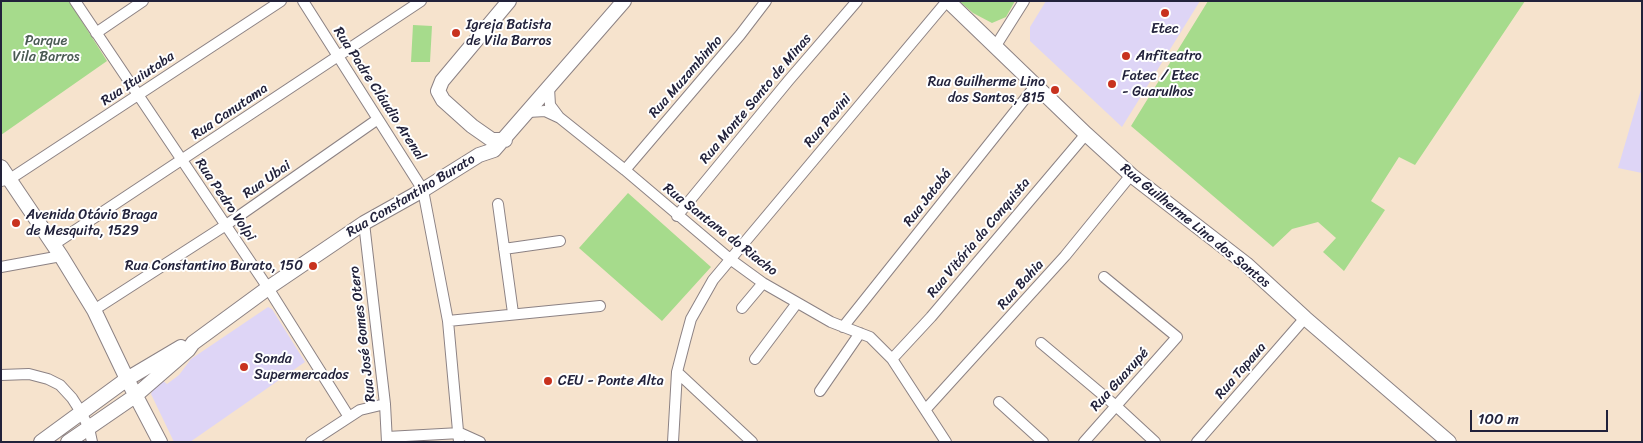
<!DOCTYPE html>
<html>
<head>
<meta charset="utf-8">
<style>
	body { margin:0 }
	#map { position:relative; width:1643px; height:443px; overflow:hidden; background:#f6e3cd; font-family:Sriracha,sans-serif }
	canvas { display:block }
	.frame { position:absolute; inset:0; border:2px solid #22223b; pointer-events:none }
	.scale { position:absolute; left:1470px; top:410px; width:138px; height:22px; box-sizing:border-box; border:2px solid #22223b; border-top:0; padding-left:6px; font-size:15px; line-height:18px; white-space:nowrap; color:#22223b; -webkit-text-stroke:4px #fff; paint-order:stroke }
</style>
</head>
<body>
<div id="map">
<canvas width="1643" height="443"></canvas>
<div class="frame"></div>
<div class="scale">100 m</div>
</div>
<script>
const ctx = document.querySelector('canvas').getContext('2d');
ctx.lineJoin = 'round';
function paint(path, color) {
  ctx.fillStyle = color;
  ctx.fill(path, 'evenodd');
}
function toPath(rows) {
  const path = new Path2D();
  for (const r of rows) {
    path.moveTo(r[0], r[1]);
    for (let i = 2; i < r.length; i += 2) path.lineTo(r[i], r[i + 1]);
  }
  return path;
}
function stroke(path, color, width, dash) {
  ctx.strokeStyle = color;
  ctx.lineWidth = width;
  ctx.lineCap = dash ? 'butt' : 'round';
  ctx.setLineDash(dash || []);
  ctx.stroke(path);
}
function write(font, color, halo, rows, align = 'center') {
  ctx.font = font + ' Sriracha,sans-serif';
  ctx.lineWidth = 4;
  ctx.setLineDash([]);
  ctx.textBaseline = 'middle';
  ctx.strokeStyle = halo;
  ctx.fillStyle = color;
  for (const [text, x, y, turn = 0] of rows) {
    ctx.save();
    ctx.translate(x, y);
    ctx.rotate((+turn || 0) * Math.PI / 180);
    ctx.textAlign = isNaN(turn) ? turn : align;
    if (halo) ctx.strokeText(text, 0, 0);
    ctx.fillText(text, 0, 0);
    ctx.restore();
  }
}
paint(toPath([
	[1046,1,1200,1,1122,127,1030,41,1030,27],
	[1642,86,1642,173,1618,168],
	[268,307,272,309,305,362,190,442,174,442,151,394,153,389,162,380,167,384,179,375,191,359]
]), '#ded5f6');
paint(toPath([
	[1,1,69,1,107,61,1,135],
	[959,1,1015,1,1006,17,992,23,973,13],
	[1208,1,1525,1,1415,165,1399,157,1371,201,1385,210,1344,271,1323,252,1336,238,1318,222,1292,229,1273,247,1131,126],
	[413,25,432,26,430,62,411,62],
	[628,193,711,267,662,321,579,248]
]), '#a6db8c');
const street = toPath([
	[75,1,268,288,349,417],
	[303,1,423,190,448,321,459,442],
	[96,33,143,1],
	[995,47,1024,1],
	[549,88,550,105,559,117],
	[528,112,545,111,560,118,625,170,730,259,763,283,831,322,870,337,892,359,946,442],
	[625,170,740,35,766,1],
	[1,181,10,179,281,1],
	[498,204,513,313],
	[677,216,789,80,857,1],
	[364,223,385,404,387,442],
	[53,245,421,1],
	[504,249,560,241],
	[1,267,61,256],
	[742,308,763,283],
	[94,310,226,225,378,119],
	[448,321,600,306],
	[843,327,1036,85],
	[1041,343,1116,406,1155,442],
	[755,359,797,303],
	[892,359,931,317,1086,134],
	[677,372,752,442],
	[1,375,29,374,48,379,60,385,72,398,81,412,89,428,92,442],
	[820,391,860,333],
	[999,402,1043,442],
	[926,409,1065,256,1131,175],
	[387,437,460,433,480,442],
	[311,442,360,410,385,404],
	[673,442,677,372,685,341,691,319,713,280,947,1],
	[1084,442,1177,337,1104,277],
	[1197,442,1305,318]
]);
const secondary = toPath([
	[948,1,1086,134,1131,175,1246,264,1305,318,1449,442],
	[505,140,492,140,472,126,443,100,438,91,442,81,509,1],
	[1,167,61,256,94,310,127,379,160,442],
	[41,442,127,379,181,347],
	[68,442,135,396,188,350,193,343,268,288,364,223,423,190,479,155,494,150,624,1]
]);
stroke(street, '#8c8284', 12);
stroke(secondary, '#8c8284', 16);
stroke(street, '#fff', 10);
stroke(secondary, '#fff', 14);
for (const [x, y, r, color] of [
	[1165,13,5,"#c8321e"],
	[456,33,5,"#c8321e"],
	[1126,56,5,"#c8321e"],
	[1112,84,5,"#c8321e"],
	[1055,90,5,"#c8321e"],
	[16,223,5,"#c8321e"],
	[313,266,5,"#c8321e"],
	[244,367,5,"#c8321e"],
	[548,381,5,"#c8321e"]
]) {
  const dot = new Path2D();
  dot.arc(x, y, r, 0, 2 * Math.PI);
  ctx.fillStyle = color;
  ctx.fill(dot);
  stroke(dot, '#fff', 2);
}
write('14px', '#22223b', '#fff', [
	["Igreja Batista",466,25],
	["de Vila Barros",466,41],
	["Etec",1165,29,"center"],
	["Anfiteatro",1136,56],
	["Fatec / Etec",1122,76],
	["- Guarulhos",1122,92],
	["Rua Guilherme Lino",1045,82,"right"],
	["dos Santos, 815",1045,98,"right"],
	["Avenida Otávio Braga",26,215],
	["de Mesquita, 1529",26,231],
	["Rua Constantino Burato, 150",303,266,"right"],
	["Sonda",254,359],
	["Supermercados",254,375],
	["CEU - Ponte Alta",558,381]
], 'left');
write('14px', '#4a5a53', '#fff', [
	["Parque",46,41],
	["Vila Barros",46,57]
]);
write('14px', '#22223b', '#fff', [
	["Rua Muzambinho",686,77,-49],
	["Rua Ituiutaba",138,79,-34],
	["Rua Padre Cláudio Arenal",379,94,57],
	["Rua Monte Santo de Minas",756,99,-50],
	["Rua Canutama",230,112,-34],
	["Rua Pavini",828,121,-50],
	["Rua Ubai",267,180,-35],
	["Rua Constantino Burato",411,196,-31],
	["Rua Jatobá",928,198,-52],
	["Rua Pedro Volpi",225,200,56],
	["Rua Guilherme Lino dos Santos",1195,226,39],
	["Rua Santana do Riacho",720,230,38],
	["Rua Vitória da Conquista",979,238,-50],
	["Rua Bahia",1021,285,-48],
	["Rua José Gomes Otero",363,334,-97],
	["Rua Tapaua",1241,371,-49],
	["Rua Guaxupé",1120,380,-48]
]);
</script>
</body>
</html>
